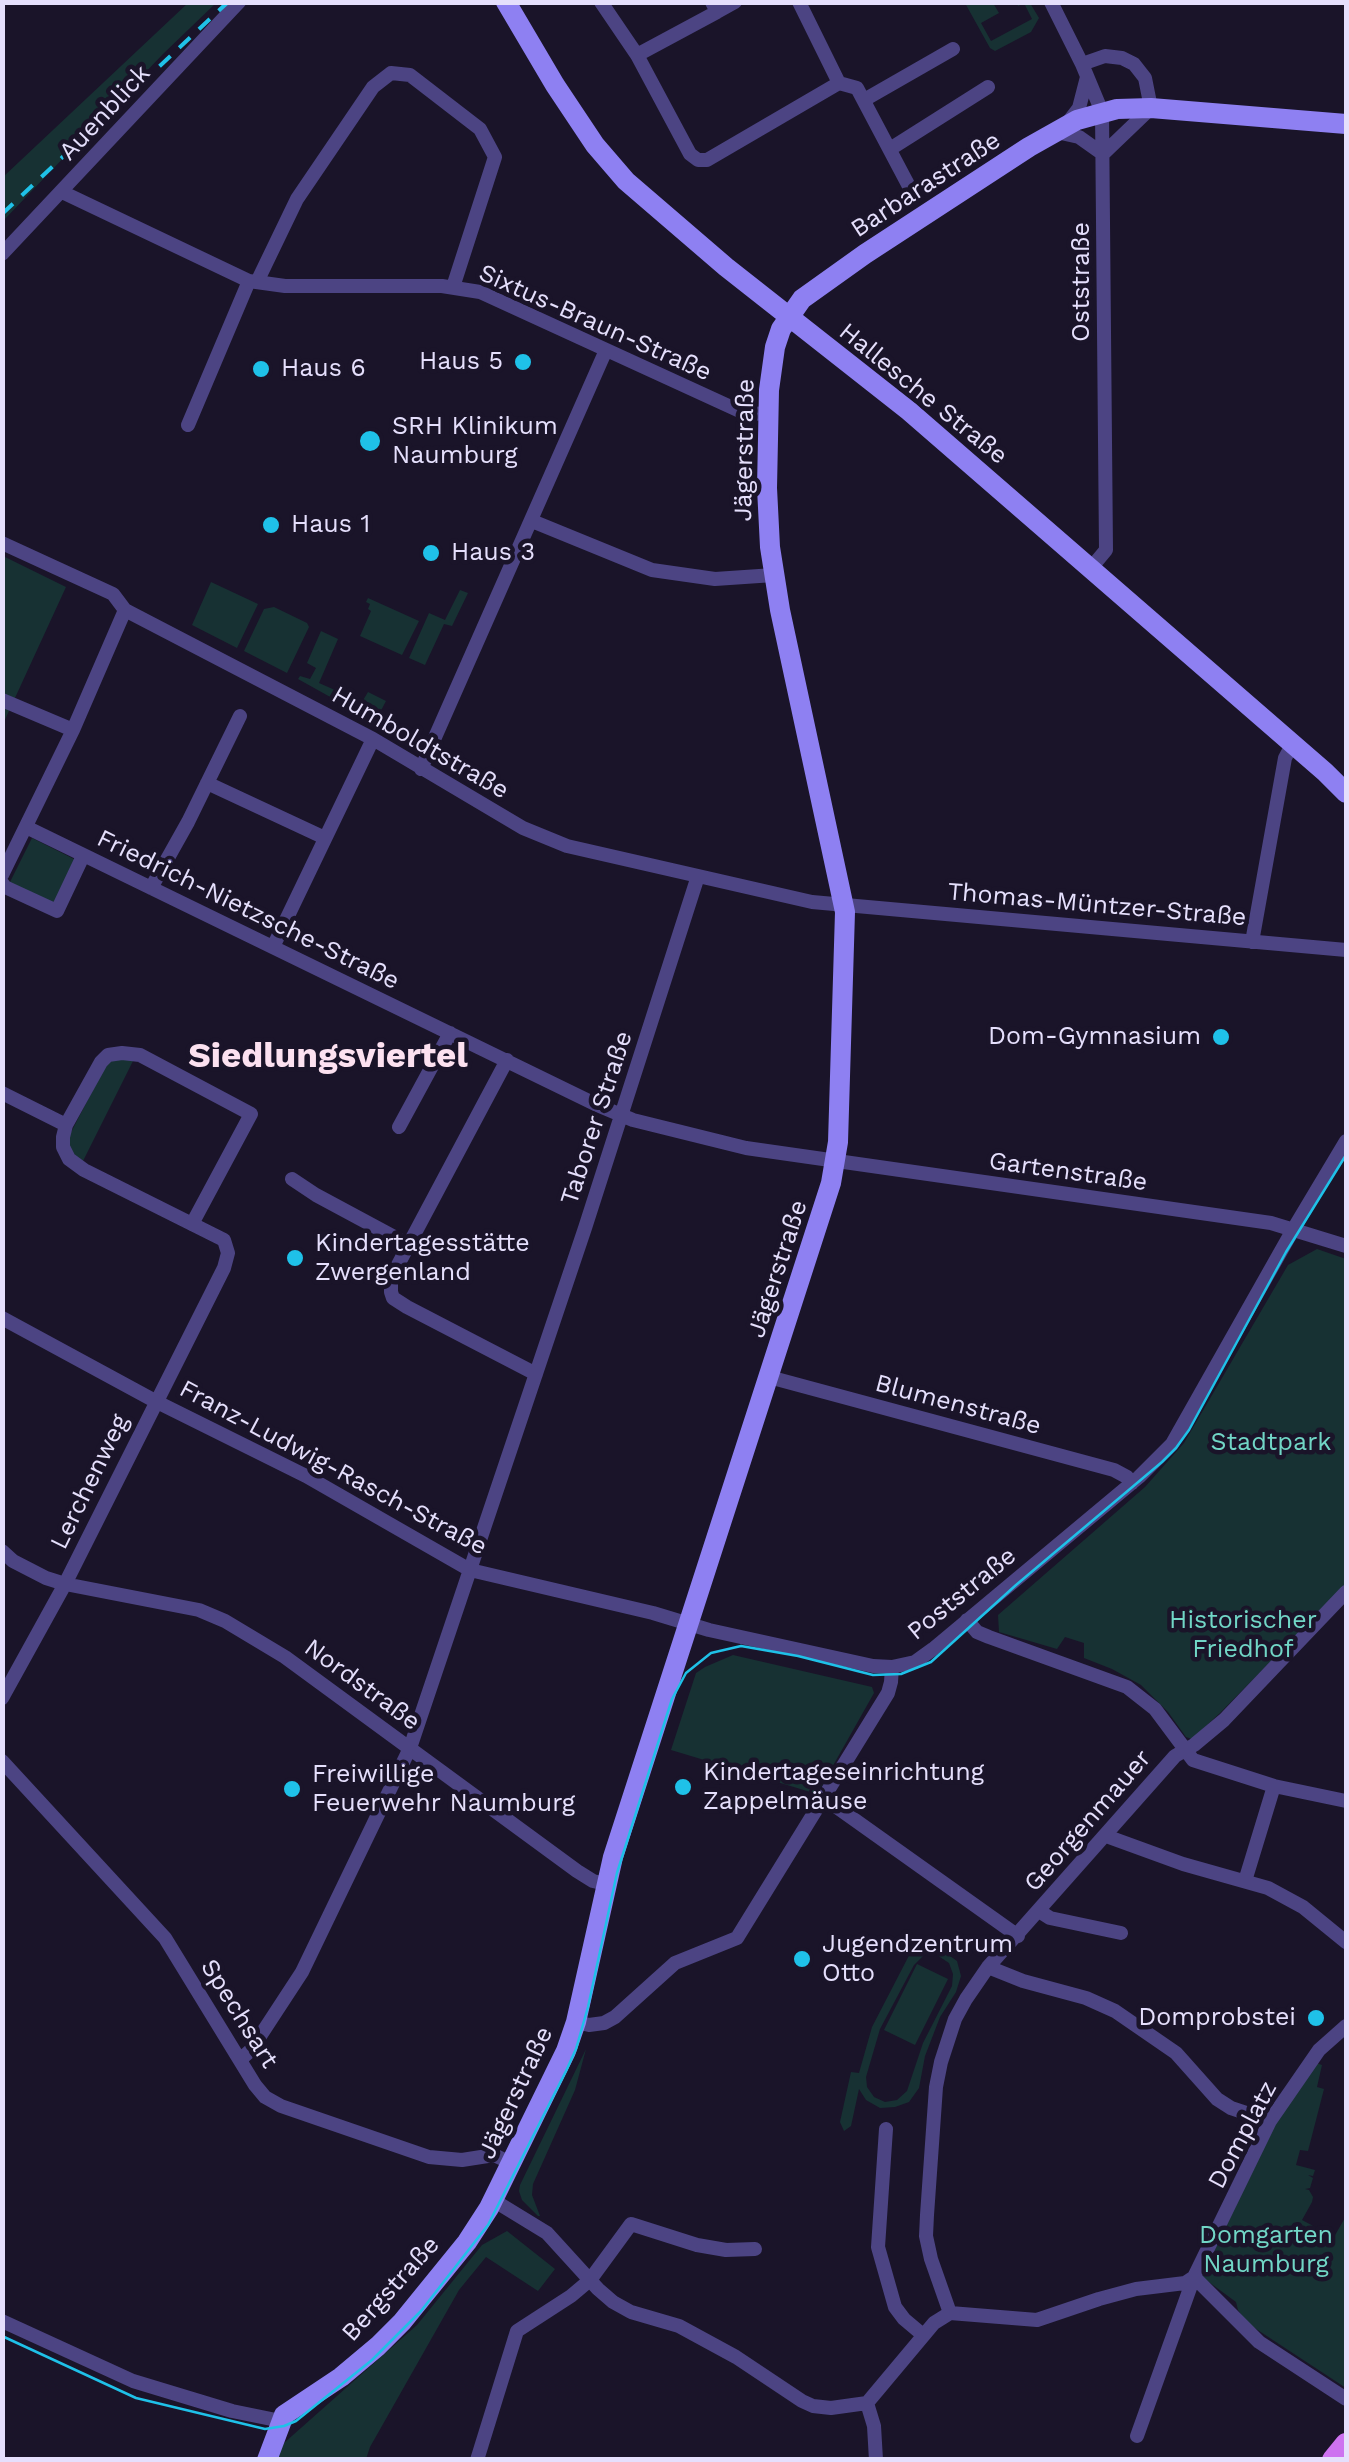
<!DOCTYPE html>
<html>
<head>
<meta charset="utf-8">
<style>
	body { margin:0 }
	#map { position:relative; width:1349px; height:2462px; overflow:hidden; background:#1a1429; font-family:"Work Sans",sans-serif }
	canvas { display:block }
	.frame { position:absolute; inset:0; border:5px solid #e5dffc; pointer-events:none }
</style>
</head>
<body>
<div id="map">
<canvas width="1349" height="2462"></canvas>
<div class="frame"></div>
</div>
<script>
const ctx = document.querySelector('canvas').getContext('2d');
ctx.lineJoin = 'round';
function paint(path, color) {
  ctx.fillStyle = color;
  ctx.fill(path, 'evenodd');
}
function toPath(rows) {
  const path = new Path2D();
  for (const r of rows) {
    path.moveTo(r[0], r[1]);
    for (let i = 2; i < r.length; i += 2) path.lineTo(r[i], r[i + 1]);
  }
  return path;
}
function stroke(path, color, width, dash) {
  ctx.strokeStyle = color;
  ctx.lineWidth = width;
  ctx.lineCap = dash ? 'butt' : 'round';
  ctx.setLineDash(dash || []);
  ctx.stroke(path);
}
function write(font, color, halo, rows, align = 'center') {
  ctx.font = font + ' "Work Sans",sans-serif';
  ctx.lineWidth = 9;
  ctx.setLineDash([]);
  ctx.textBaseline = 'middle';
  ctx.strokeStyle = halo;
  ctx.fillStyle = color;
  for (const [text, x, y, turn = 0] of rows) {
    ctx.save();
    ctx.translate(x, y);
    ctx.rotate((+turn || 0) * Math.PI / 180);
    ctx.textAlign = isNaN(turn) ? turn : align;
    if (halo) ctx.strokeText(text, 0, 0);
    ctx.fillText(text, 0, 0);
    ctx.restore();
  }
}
paint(toPath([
	[188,3,216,3,163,54,3,221,3,177],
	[965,3,993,3,999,13,981,23,991,41,1032,19,1024,3,1018,6,1017,3,1030,3,1039,18,1031,32,995,51,990,48],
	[3,556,66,587,3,724],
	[211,582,258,604,237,648,192,625],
	[460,590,468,593,452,626,444,624,425,665,409,658,429,613,445,620],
	[368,598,419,621,402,655,360,636,371,611,368,609,370,604,366,602],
	[274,607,307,623,309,627,287,673,244,651,264,609],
	[321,631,338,639,319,683,362,702,368,692,386,701,375,722,298,679,300,676,310,679,316,668,307,663],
	[32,838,78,861,55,907,9,884],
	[112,1059,134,1059,82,1163,71,1154,68,1138,106,1065],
	[1317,1249,1346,1259,1346,1585,1220,1713,1192,1739,1186,1737,1168,1712,1141,1685,1112,1669,1084,1658,1084,1643,1065,1637,1057,1649,999,1632,998,1615,1145,1487,1184,1443,1288,1265],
	[733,1655,872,1687,874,1693,817,1794,671,1750,696,1673,705,1667],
	[916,1942,936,1946,957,1961,961,1976,956,1992,940,2017,925,2056,919,2088,909,2102,895,2107,880,2108,866,2100,859,2089,851,2126,844,2131,840,2122,851,2072,859,2073,872,2027],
	[934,1953,949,1963,953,1974,952,1986,923,2043,907,2091,897,2100,885,2102,874,2097,867,2087,866,2077,880,2029,914,1965,925,1954],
	[917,1964,948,1979,915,2045,884,2030],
	[586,2049,575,2090,533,2184,532,2195,540,2216,538,2216,522,2200,519,2191,520,2185],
	[1316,2063,1322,2065,1317,2087,1324,2089,1308,2151,1300,2150,1296,2165,1315,2170,1313,2176,1308,2175,1313,2178,1310,2188,1305,2189,1309,2190,1313,2197,1312,2202,1302,2220,1334,2237,1346,2216,1346,2388,1247,2323,1238,2310,1236,2302,1202,2277,1274,2122],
	[507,2231,555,2269,538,2291,486,2257,459,2290,370,2447,366,2459,275,2460,284,2443,417,2325,482,2245]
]), '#173133');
stroke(toPath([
	[601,2,637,55,690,154,698,160,707,160,839,83,857,88,912,192],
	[712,2,717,12,735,2],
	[799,2,839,83],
	[1051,2,1082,64,1102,112,1106,550,1091,568],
	[637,55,717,12],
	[864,100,953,49],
	[1069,121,1079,108,1087,77],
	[1055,134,1061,133,1079,137,1103,154,1151,108,1145,78,1134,64,1122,58,1105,56,1082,64],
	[890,149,988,87],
	[62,192,249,281,285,286,442,286,480,292,744,413,768,414],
	[2,254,239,2],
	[257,282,297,199,373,87,391,73,410,75,480,129,495,157,453,287],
	[188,425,249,281],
	[532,521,652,570,715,579,774,575],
	[2,543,113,594,125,610,373,739,523,828,567,846,812,902,1346,950],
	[2,700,73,730],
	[421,769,606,350],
	[207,783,325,838],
	[26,827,595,1104,633,1120,746,1148,1271,1223,1346,1246],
	[2,875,73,730,125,610],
	[2,883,5,887,57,911,83,856],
	[151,888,188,822,240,716],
	[1252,942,1285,758,1292,745],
	[273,947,373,739],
	[507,1060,391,1278,391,1292,393,1298,407,1307,536,1374],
	[2,1093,66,1125],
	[399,1127,450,1033],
	[292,1179,316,1195,409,1245],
	[2,1318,155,1401,306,1476,470,1570,653,1613,709,1630,873,1666,892,1667,915,1662,933,1649,1139,1477,1172,1444,1294,1228,1346,1141],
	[769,1377,1114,1470,1127,1477,1132,1483],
	[2,1551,13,1561,46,1578,65,1584,199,1610,225,1621,285,1657,577,1871,593,1881,606,1884],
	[967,1620,977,1632,989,1637,1127,1687,1155,1709,1193,1760,1274,1786,1346,1801],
	[2,1698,65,1584,224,1268,228,1253,224,1240,84,1170,69,1159,63,1147,63,1137,66,1125,101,1062,108,1055,122,1053,140,1055,251,1114,192,1224],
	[2,1761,165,1938,255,2085,265,2097,281,2106,429,2157,462,2160,494,2155,511,2163],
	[824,1798,1018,1936],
	[1106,1836,1183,1864,1268,1888,1303,1907,1346,1942],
	[1245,1881,1274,1786],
	[1039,1911,1050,1918,1121,1933],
	[988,1967,1023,1981,1086,1998,1115,2011,1176,2053,1217,2099,1231,2108,1270,2121],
	[576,2022,589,2025,604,2023,615,2017,675,1963,737,1938,888,1693,891,1682,892,1667],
	[241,2059,251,2050,302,1972,410,1748,585,1228,698,876],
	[886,2129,878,2247,895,2307,904,2319,923,2335],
	[493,2200,547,2233,598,2289,613,2302,631,2312,679,2326,736,2357,802,2401,813,2406,831,2408,867,2403,934,2323,950,2313,1037,2320,1099,2299,1136,2289,1185,2283,1194,2277],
	[1194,2277,1259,2342,1346,2399],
	[950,2313,931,2259,926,2236,927,2215,936,2087,941,2062,955,2019,966,1999,988,1967,1175,1756,1194,1745,1224,1720,1346,1592],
	[2,2321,133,2381,232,2411,281,2421],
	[867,2403,874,2426,876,2460],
	[1137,2436,1194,2277,1270,2121,1319,2050,1346,2026],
	[477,2460,517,2331,571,2296,590,2280,631,2224,697,2245,726,2250,755,2249]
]), '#4c4483', 14);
stroke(toPath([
	[506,2,555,85,595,145,626,181,726,267,909,411,1325,772,1346,793],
	[267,2460,284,2415,341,2377,378,2346,402,2322,467,2242,489,2208,566,2051,576,2022,613,1857,831,1183,838,1142,845,912,780,610,770,547,767,488,769,390,775,347,781,329,802,299,865,254,1029,147,1077,120,1117,109,1151,108,1346,124]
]), '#8e80f2', 20);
stroke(toPath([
	[1333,2460,1346,2444]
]), '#cd72f0', 22);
stroke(toPath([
	[2,2336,136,2398,265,2429,284,2426,296,2421,372,2360,421,2311,488,2225,566,2071,576,2049,588,2007,617,1873,672,1699,686,1673,711,1653,741,1646,798,1656,873,1675,901,1674,931,1662,1016,1585,1162,1462,1176,1448,1189,1430,1286,1252,1346,1155]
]), '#1fc1e8', 2.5);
stroke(toPath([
	[2,214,228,2]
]), '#1fc1e8', 4, [15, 12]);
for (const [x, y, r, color] of [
	[523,362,10,"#1fc1e8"],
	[261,369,10,"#1fc1e8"],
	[370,441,12,"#1fc1e8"],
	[271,525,10,"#1fc1e8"],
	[431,553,10,"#1fc1e8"],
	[1221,1037,10,"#1fc1e8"],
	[295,1258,10,"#1fc1e8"],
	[683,1787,10,"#1fc1e8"],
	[292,1789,10,"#1fc1e8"],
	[802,1959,10,"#1fc1e8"],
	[1316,2018,10,"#1fc1e8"]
]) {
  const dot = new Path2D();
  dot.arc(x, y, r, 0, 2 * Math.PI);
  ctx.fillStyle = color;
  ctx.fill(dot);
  stroke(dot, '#1a1429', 4);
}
write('25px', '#e5dffc', '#1a1429', [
	["Auenblick",105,113,-47],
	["Barbarastraße",926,185,-33],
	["Oststraße",1082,282,-90],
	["Sixtus-Braun-Straße",595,323,24],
	["Hallesche Straße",923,394,39],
	["Jägerstraße",745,450,-89],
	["Humboldtstraße",420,743,30],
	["Thomas-Müntzer-Straße",1097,905,5],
	["Friedrich-Nietzsche-Straße",248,910,26],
	["Taborer Straße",597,1118,-72],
	["Gartenstraße",1068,1172,8],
	["Jägerstraße",778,1269,-72],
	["Blumenstraße",958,1405,15],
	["Franz-Ludwig-Rasch-Straße",333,1468,28],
	["Lerchenweg",90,1482,-64],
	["Poststraße",962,1594,-39],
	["Nordstraße",362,1685,36],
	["Georgenmauer",1088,1821,-49],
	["Spechsart",239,2014,58],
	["Jägerstraße",516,2093,-65],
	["Domplatz",1243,2135,-62],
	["Bergstraße",391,2289,-48]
]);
write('25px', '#e5dffc', '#1a1429', [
	["Haus 5",503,362,"right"],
	["Haus 6",281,369],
	["SRH Klinikum",392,427],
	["Naumburg",392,456],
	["Haus 1",291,525],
	["Haus 3",451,553],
	["Dom-Gymnasium",1201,1037,"right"],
	["Kindertagesstätte",315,1244],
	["Zwergenland",315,1273],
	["Kindertageseinrichtung",703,1773],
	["Zappelmäuse",703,1802],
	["Freiwillige",312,1775],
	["Feuerwehr Naumburg",312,1804],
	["Jugendzentrum",822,1945],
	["Otto",822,1974],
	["Domprobstei",1296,2018,"right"]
], 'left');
write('25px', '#71d6c6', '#1a1429', [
	["Stadtpark",1271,1443],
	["Historischer",1243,1621],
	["Friedhof",1243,1650],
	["Domgarten",1266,2236],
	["Naumburg",1266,2265]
]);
write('bold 35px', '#fce1f0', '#1a1429', [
	["Siedlungsviertel",328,1057]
]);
</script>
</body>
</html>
